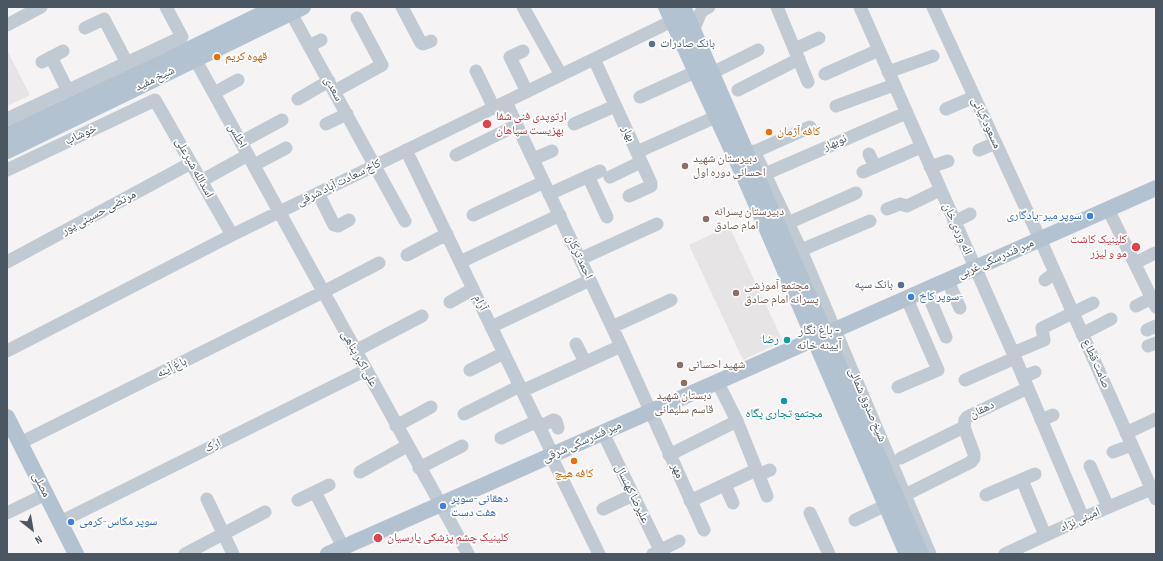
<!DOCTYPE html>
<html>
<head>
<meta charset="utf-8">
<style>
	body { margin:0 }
	#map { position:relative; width:1163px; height:561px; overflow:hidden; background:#f5f3f3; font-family:"Sofia Sans Condensed",sans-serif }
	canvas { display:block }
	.frame { position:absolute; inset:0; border:8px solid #4a5661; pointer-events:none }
	.north { position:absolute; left:12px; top:509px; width:40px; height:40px; -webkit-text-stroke:3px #fff; paint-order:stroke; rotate:149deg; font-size:11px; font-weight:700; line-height:16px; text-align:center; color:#4a5661 }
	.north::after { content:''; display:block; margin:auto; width:14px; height:18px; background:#4a5661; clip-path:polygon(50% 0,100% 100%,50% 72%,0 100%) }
</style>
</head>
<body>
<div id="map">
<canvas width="1163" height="561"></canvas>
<div class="frame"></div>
<div class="north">N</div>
</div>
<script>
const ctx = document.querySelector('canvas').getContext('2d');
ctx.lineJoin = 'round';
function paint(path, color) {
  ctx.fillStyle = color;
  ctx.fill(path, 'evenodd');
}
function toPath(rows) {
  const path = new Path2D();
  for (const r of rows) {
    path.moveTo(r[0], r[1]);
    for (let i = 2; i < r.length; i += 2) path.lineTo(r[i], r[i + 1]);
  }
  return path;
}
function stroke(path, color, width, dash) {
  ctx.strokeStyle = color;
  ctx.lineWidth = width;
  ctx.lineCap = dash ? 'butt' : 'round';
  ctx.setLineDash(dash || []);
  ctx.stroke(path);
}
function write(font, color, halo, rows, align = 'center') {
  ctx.font = font + ' "Sofia Sans Condensed","Noto Naskh Arabic",sans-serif';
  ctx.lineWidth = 3.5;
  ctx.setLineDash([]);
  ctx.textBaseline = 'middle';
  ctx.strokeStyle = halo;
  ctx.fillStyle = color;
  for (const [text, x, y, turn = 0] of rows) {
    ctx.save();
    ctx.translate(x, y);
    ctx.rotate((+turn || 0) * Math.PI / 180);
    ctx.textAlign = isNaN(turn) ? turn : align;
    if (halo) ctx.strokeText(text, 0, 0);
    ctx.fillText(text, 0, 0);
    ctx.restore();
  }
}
paint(toPath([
	[7,50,30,95,7,106],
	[729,226,783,341,743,360,689,245]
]), '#e6e4e5');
stroke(toPath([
	[402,7,421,43,423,44,431,41],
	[523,7,561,75],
	[777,7,808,82],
	[860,7,1013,353,1083,518],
	[933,7,1040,239,1156,499],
	[291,13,405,221],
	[7,25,41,7],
	[85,28,104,19,127,63],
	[693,31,700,14,703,10,709,7],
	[309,46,321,40],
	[795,49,819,38],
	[523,51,510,57,527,92],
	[51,57,68,91],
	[195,59,468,554],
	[594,59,651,183,651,186,629,196],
	[42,62,63,51],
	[476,71,494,108],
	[888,72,933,56],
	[712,73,758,50],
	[825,74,879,50],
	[738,90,799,59],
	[335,91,382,65,357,18],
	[214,93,238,80],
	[640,97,695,72],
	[298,99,329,81],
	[506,102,621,346,704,530],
	[836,106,894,85],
	[946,109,974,97],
	[7,119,182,37,166,7],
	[326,124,347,114],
	[574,124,615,106],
	[241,142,282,120],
	[406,150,553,455],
	[979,150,996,143],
	[754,151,801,250,930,554],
	[637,152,711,119],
	[754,152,810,127],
	[869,154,875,167],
	[456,155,517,125],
	[533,159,552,151],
	[254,165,286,148],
	[930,167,948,161],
	[7,170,155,100,232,235],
	[863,172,921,147],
	[765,174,906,113],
	[588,176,607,217],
	[610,177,641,162],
	[201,181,248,155],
	[318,193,334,225,338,226,349,220],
	[549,194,600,171],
	[887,209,900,204,907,206,940,190],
	[1108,209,1156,307],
	[473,215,544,182],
	[954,222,970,214],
	[788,223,856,193],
	[801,250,870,221],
	[407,255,447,234],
	[580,259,657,224],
	[7,262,191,163],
	[460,262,560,215],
	[1135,263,1155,253],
	[1045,280,1055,273],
	[948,281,960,308],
	[926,290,946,337],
	[450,302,473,289],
	[1136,306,1152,298],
	[491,327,590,280],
	[612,327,671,300],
	[1147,330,1156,326],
	[1082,334,1111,319],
	[576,344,585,362],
	[1148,346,1156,343],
	[7,351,232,235,672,21],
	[355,351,422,316],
	[1013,353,1044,340,1042,328,1093,303],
	[470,370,504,353],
	[1023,377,1035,372],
	[965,380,1015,358],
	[718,383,737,421,767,496],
	[898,387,938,370,907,299],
	[522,391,621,346],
	[464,414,520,386],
	[1041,420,1053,415],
	[396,426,431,407],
	[539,427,553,420,556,421,558,428],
	[603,433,662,554],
	[1126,433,1156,419],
	[501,438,537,421],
	[20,443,323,292,379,263],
	[1113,452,1132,445],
	[669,455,737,421],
	[551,456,599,554],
	[901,458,964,427,965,420,967,417,1028,388],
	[1090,466,1108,507],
	[419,468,462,446],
	[360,472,407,446],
	[758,475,770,470],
	[1022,480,1045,535],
	[725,485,733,503],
	[315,492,343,547],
	[905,495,971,462,974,458,974,454,964,427],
	[986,495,1035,474],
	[207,499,233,554],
	[298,500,329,485],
	[690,501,756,470],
	[603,509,633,495],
	[7,513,46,494],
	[810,513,829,554],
	[855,520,882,507],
	[60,522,366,370],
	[185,554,265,512],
	[653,554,679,541],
	[1005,554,1083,518,1156,487]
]), '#c1cad2', 13);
stroke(toPath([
	[666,7,747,183,907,554],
	[683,7,921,554],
	[7,135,167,60,276,7],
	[7,151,303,7],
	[7,417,76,554],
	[328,554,1156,188]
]), '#b3c2d1', 16);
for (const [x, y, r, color] of [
	[652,44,4,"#5c6f8a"],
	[217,57,4,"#e8710a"],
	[487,124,5,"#e0444e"],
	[769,132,4,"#e8710a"],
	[685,166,4,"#8d6e63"],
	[1090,216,4,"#3f7fe0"],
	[706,219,4,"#8d6e63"],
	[1136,247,5,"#e0444e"],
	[901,285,4,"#5c6f8a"],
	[736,293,4,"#8d6e63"],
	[911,297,4,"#3f7fe0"],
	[787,340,4,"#0f9aa8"],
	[680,365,4,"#8d6e63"],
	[684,383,4,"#8d6e63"],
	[784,401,4,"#0f9aa8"],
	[574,461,4,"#e8710a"],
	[443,506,4,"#3f7fe0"],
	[71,522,4,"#3f7fe0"],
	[378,538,5,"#e0444e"]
]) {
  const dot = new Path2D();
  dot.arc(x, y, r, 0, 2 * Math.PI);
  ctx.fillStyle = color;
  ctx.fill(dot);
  stroke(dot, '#fff', 1.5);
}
write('12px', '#4e5e75', '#fff', [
	["بانک صادرات",660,44],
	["بانک سپه",893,285,"right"]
], 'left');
write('12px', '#c56008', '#fff', [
	["قهوه کریم",225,57],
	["کافه آژمان",777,132],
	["کافه هیچ",574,474,"center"]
], 'left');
write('12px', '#4a5661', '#fff', [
	["شیخ مفید",155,79,-26],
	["سعدی",333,89,61],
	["مسعود کیانی",986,123,65],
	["بهار",628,134,65],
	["خوشاب",81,135,-25],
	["اطلس",237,136,61],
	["نوبهار",835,143,-23],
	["اسدالله شیرعلی",194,168,61],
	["کاخ سعادت آباد شرقی",339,183,-26],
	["مرتضی حسینی پور",99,213,-28],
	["اله وردی خان",957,229,66],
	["احمد ترکان",579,257,65],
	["میر فندرسکی غربی",996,259,-24],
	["آرام",480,303,64],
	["علی اکبر پناهی",359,359,61],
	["صامت قطاع",1096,364,66],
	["باغ آینه",172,368,-26],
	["شیخ صدوق شمالی",867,405,67],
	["دهقان",982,410,-26],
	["میر فندرسکی شرقی",582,442,-24],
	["ارک",213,446,-26],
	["مهر",677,471,66],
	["مصلی",41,485,63],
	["علیرضا کهنسال",632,494,64],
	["امینی نژاد",1080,520,-24]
]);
write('12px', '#be3a42', '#fff', [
	["ارتوپدی فنی شفا",496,117],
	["بهزیست سپاهان",496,131],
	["کلینیک کاشت",1127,240,"right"],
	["مو و لیزر",1127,254,"right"],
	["کلینیک چشم پزشکی پارسیان",387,538]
], 'left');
write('12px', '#785e54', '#fff', [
	["دبیرستان شهید",693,159],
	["احسانى دوره اول",693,173],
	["دبیرستان پسرانه",714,212],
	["امام صادق",714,226],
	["مجتمع آموزشی",744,286],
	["پسرانه امام صادق",744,300],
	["شهید احسانی",688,365],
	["دبستان شهید",684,396,"center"],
	["قاسم سلیمانی",684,410,"center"]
], 'left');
write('12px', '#366cbe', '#fff', [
	["سوپر میر-یادگاری",1082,216,"right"],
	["سوپر کاخ-",919,297],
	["دهقانی-سوپر",451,499],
	["هفت دست",451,513],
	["سوپر مکاس-کرمی",79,522]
], 'left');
write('12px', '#0d838f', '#fff', [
	["رضا",779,340],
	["مجتمع تجاری پگاه",784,414,"center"]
], 'right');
write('13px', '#5f6368', '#fff', [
	["باغ نگار -",819,331],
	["آیینه خانه",819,346]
]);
</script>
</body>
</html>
